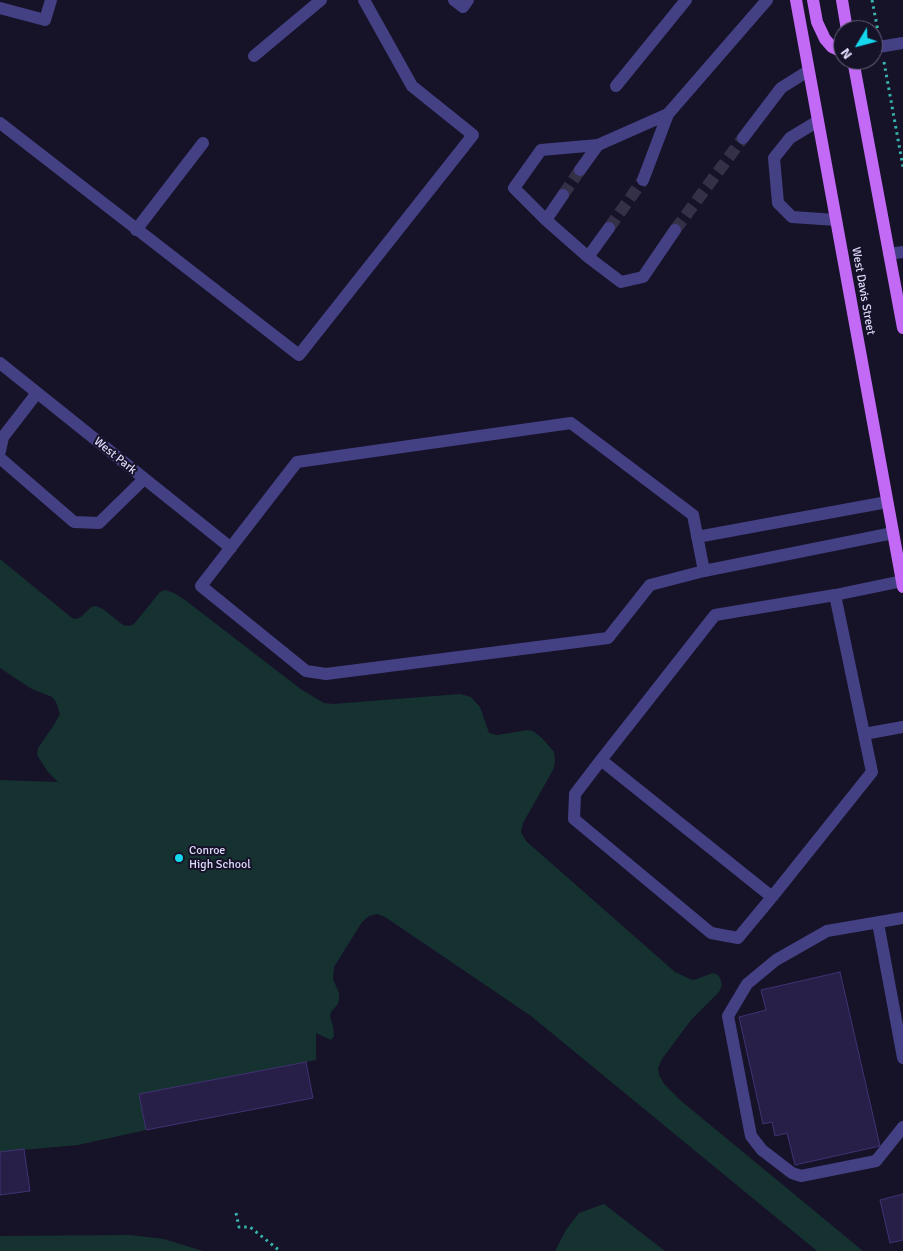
<!DOCTYPE html>
<html>
<head>
<meta charset="utf-8">
<style>
	body { margin:0 }
	#map { position:relative; width:903px; height:1251px; overflow:hidden; background:#161228; font-family:Signika,sans-serif }
	canvas { display:block }
	.north { position:absolute; left:833px; top:20px; width:50px; height:50px; box-sizing:border-box; background:#161228; border:1px solid #66627d; border-radius:50%; rotate:233deg; font-size:14px; font-weight:700; line-height:20px; text-align:center; color:#dfdbfd }
	.north::after { content:''; display:block; margin:auto; width:18px; height:22px; background:#15d8ef; clip-path:polygon(50% 0,100% 100%,50% 72%,0 100%) }
</style>
</head>
<body>
<div id="map">
<canvas width="903" height="1251"></canvas>
<div class="north">N</div>
</div>
<script>
const ctx = document.querySelector('canvas').getContext('2d');
ctx.lineJoin = 'round';
function paint(path, color) {
  ctx.fillStyle = color;
  ctx.fill(path, 'evenodd');
}
function toPath(rows) {
  const path = new Path2D();
  for (const r of rows) {
    path.moveTo(r[0], r[1]);
    for (let i = 2; i < r.length; i += 2) path.lineTo(r[i], r[i + 1]);
  }
  return path;
}
function stroke(path, color, width, dash) {
  ctx.strokeStyle = color;
  ctx.lineWidth = width;
  ctx.lineCap = dash ? 'butt' : 'round';
  ctx.setLineDash(dash || []);
  ctx.stroke(path);
}
function write(font, color, halo, rows, align = 'center') {
  ctx.font = font + ' Signika,sans-serif';
  ctx.lineWidth = 4;
  ctx.setLineDash([]);
  ctx.textBaseline = 'middle';
  ctx.strokeStyle = halo;
  ctx.fillStyle = color;
  for (const [text, x, y, turn = 0] of rows) {
    ctx.save();
    ctx.translate(x, y);
    ctx.rotate((+turn || 0) * Math.PI / 180);
    ctx.textAlign = isNaN(turn) ? turn : align;
    if (halo) ctx.strokeText(text, 0, 0);
    ctx.fillText(text, 0, 0);
    ctx.restore();
  }
}
paint(toPath([
	[0,559,72,618,76,619,81,617,91,607,96,606,103,609,123,625,129,626,134,624,160,592,165,590,174,593,185,600,302,690,324,703,333,704,460,694,471,697,480,707,489,733,497,735,528,730,533,731,542,738,554,752,555,762,553,770,523,823,521,832,526,841,675,972,690,979,694,980,713,973,718,975,720,978,722,985,719,992,691,1020,662,1059,658,1068,659,1075,664,1084,680,1100,863,1251,817,1251,531,1016,385,917,377,914,369,916,362,922,334,967,333,979,339,993,339,999,338,1004,331,1012,330,1016,333,1026,334,1036,331,1040,316,1033,316,1060,139,1094,146,1130,78,1145,0,1152,0,780,58,782,48,772,37,755,38,748,54,725,60,714,56,702,52,697,30,688,0,668],
	[604,1204,665,1251,555,1251,566,1230,579,1213],
	[130,1235,164,1239,203,1251,0,1251,0,1236]
]), '#153231');
const building = toPath([
	[840,972,880,1146,795,1165,787,1133,775,1136,772,1122,763,1124,739,1017,766,1010,761,990,840,972],
	[306,1062,313,1098,146,1130,139,1094,306,1062],
	[24,1149,30,1191,0,1195,0,1152,24,1149],
	[903,1194,903,1240,890,1243,880,1200,903,1194]
]);
paint(building, '#281f48');
stroke(building, '#403372', 1);
stroke(toPath([
	[563,195,580,170],
	[609,228,643,180],
	[675,230,743,138]
]), '#343048', 12, [12, 6]);
stroke(toPath([
	[872,0,878,31],
	[884,62,903,167],
	[236,1213,239,1227,250,1227,280,1251]
]), '#39b3ad', 3, [2.5, 4]);
stroke(toPath([
	[454,0,463,7,468,0],
	[0,8,45,20,51,0],
	[873,48,903,43],
	[254,56,321,0],
	[616,86,686,0],
	[818,121,790,138,774,158,778,203,792,217,836,220],
	[0,123,299,355,473,135,412,86,364,0],
	[743,138,781,88,808,71],
	[598,145,541,150,514,188,546,220,588,257,621,282,643,277,675,230],
	[580,170,598,145,668,114],
	[643,180,668,114,767,0],
	[546,220,563,195],
	[136,230,203,143],
	[889,254,903,252],
	[588,257,609,228],
	[0,363,231,548],
	[0,451,3,437,37,393],
	[0,458,74,522,99,523,144,479],
	[697,537,887,502],
	[704,571,693,515,571,423,297,462,201,586,306,671,326,674,608,638,650,585,704,571,893,533],
	[835,595,872,772,772,897,601,760,715,615,835,595,902,581],
	[864,734,903,727],
	[601,760,575,794,574,819,711,933,738,938,772,897],
	[903,918,827,931,776,960,747,984,728,1016,751,1136,762,1150,792,1173,801,1176,876,1161,903,1127],
	[878,923,903,1058]
]), '#444084', 12);
stroke(toPath([
	[796,0,903,587],
	[813,0,817,22,825,39,832,47,843,52],
	[842,0,847,30],
	[853,60,903,328]
]), '#c26af5', 12);
for (const [x, y, r, color] of [
	[179,858,5,"#15d8ef"]
]) {
  const dot = new Path2D();
  dot.arc(x, y, r, 0, 2 * Math.PI);
  ctx.fillStyle = color;
  ctx.fill(dot);
  stroke(dot, '#161228', 2);
}
write('12px', '#dfdbfd', '#161228', [
	["West Davis Street",863,291,80],
	["West Park",115,456,39]
]);
write('12px', '#dfdbfd', '#161228', [
	["Conroe",189,851],
	["High School",189,865]
], 'left');
</script>
</body>
</html>
